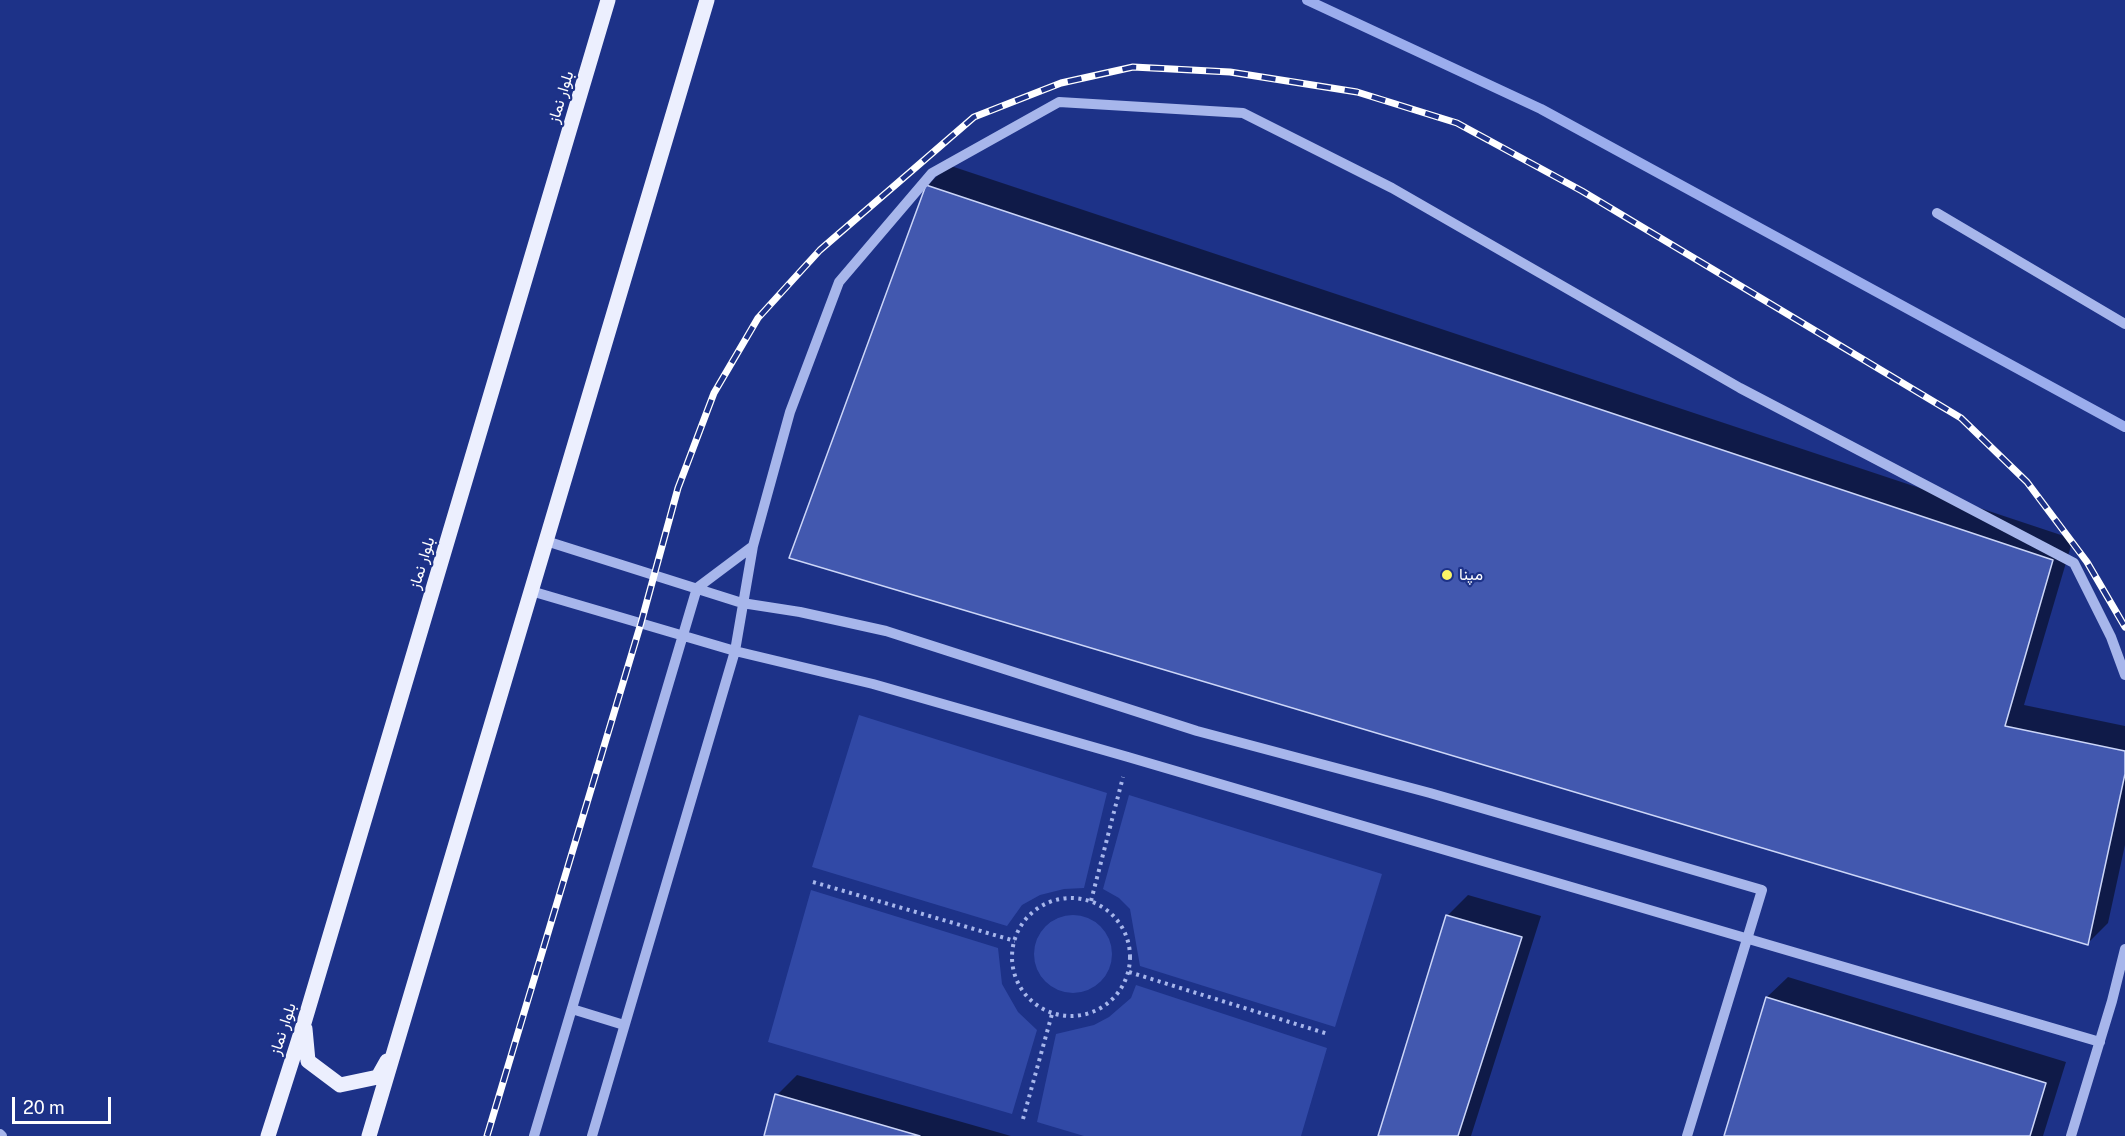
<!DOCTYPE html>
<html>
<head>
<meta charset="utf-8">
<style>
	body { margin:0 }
	#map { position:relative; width:2125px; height:1136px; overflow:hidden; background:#1d3288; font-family:"Public Sans",sans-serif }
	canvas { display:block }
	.scale { position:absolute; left:12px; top:1097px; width:99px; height:27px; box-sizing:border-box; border:3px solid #fff; border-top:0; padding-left:8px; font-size:18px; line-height:21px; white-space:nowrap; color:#fff; -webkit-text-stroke:4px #1d3288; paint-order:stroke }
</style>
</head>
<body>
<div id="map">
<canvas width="2125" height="1136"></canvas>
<div class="scale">20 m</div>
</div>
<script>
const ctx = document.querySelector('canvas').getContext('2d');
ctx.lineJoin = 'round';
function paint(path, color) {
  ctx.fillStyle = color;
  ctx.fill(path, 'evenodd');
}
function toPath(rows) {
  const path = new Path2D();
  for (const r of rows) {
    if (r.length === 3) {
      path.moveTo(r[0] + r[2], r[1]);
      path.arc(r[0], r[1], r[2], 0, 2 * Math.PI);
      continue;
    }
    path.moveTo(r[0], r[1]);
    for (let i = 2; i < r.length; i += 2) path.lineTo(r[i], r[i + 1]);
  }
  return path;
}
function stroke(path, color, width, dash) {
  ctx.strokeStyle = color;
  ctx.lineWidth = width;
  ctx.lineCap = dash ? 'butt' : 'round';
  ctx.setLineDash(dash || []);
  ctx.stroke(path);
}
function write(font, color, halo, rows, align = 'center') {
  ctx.font = font + ' "Public Sans",Vazirmatn,sans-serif';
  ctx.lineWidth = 4.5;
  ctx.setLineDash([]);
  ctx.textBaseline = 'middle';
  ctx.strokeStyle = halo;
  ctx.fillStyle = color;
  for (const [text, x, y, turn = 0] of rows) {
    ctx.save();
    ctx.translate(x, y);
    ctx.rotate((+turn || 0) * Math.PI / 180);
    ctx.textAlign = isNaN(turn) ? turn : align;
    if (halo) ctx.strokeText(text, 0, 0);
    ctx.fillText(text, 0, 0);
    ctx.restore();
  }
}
paint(toPath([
	[859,715,1107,793,1084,888,1064,889,1040,895,1022,905,1007,926,812,867],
	[1129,795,1382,874,1335,1027,1140,966,1130,909,1119,898,1103,889],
	[811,890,998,948,1002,984,1018,1012,1037,1030,1012,1114,768,1042],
	[1073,954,39],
	[1136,985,1327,1048,1301,1136,1084,1136,1037,1122,1056,1034,1094,1025,1109,1017,1131,998]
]), '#3149a6');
paint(toPath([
	[948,165,2073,539,2024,705,2125,726,2125,845,2108,923,2087,944,927,186],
	[1468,895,1541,916,1471,1136,1380,1136,1447,916],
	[1788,977,2066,1062,2043,1136,1725,1136,1767,997],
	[797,1075,1011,1136,766,1136,777,1095]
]), '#0007');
stroke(toPath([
	[1307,0,1541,109,2125,427]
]), '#9baded', 10);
const building = toPath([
	[926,185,2053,560,2005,726,2125,751,2125,774,2088,945,789,558,926,185],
	[1446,915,1522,937,1458,1136,1378,1136,1446,915],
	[1766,997,2046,1083,2030,1136,1724,1136,1766,997],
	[775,1094,920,1136,764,1136,775,1094]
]);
paint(building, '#4258af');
stroke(building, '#ccd6f8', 1.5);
stroke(toPath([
	[813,882,1015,941],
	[1071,957,59],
	[1091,901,1123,777],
	[1129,972,1328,1034],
	[1023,1119,1052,1014]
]), '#a7b6eb', 4, [3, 4.5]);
stroke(toPath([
	[1937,213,2125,324],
	[546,541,742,603,800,612,886,631,1197,731,1430,793,1762,890,1687,1136],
	[531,591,735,651,873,684,1128,757,2100,1042],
	[572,1009,624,1025],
	[0,1134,2,1136],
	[534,1136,697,588,753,546],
	[592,1136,735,651,753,546,790,412,839,282,932,173,1059,102,1243,113,1392,188,1740,388,2074,563,2111,637,2125,675],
	[2071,1136,2112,1001,2125,949]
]), '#a7b6eb', 10);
stroke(toPath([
	[305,1029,308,1061,340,1085,378,1077,387,1061],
	[268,1136,304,1023,608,0],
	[369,1136,707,0]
]), '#eceffe', 15);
const rail = toPath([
	[487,1136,641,623,678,488,714,393,758,318,820,250,974,117,1061,83,1133,67,1230,72,1357,92,1457,123,1582,191,1961,418,2027,482,2087,562,2125,627]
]);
stroke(rail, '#fff', 7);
stroke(rail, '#1d3288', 4.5, [14]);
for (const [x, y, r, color] of [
	[1447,575,6,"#fbf466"]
]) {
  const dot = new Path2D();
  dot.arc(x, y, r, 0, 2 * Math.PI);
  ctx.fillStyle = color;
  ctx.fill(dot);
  stroke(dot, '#1d3288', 2);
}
write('16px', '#fff', '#1d3288', [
	["بلوار نماز",561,97,-73],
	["بلوار نماز",422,563,-73],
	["بلوار نماز",283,1029,-72]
]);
write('16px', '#fff', '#1d3288', [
	["مپنا",1459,575]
], 'left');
</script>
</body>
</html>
